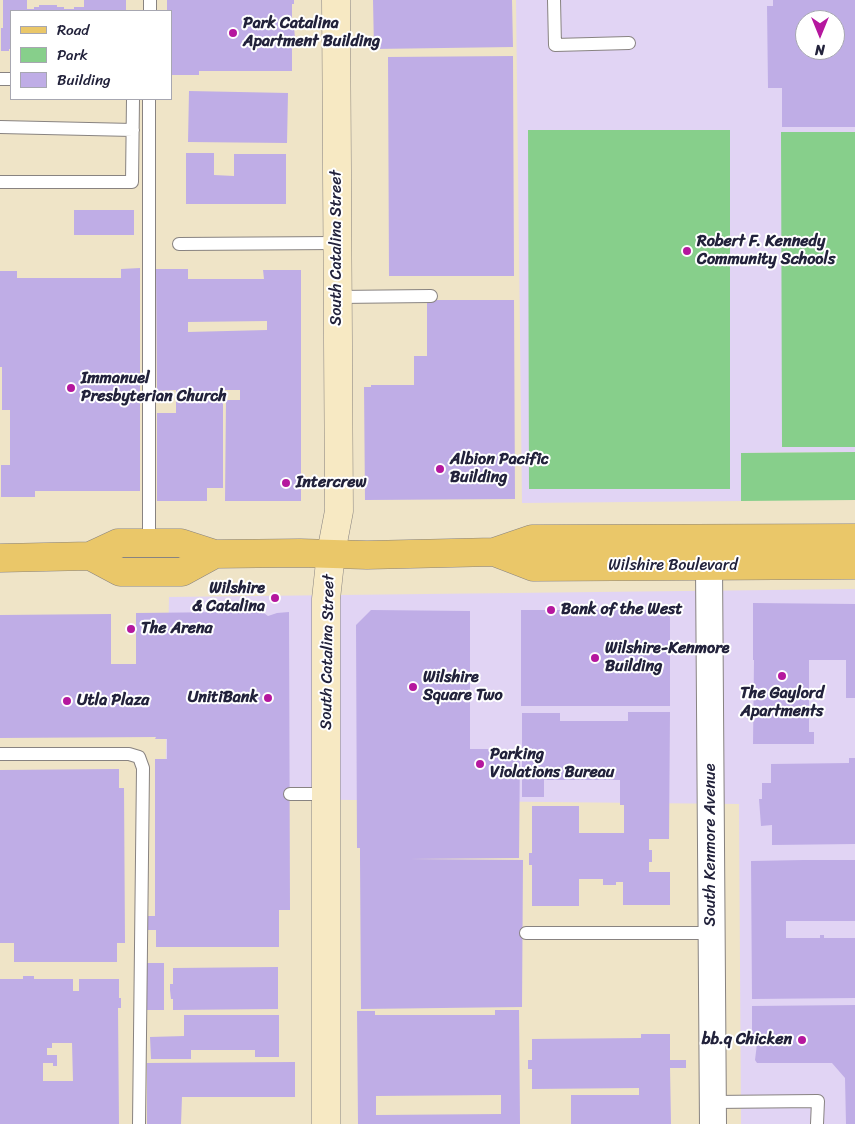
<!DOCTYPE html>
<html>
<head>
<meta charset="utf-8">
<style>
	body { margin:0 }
	#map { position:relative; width:855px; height:1124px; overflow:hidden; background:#efe4c7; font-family:Sriracha,sans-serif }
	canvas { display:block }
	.legend { position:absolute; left:10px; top:10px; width:162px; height:90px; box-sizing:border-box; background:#fff; border:1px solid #a7a7b1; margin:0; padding:6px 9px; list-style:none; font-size:15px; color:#22223b }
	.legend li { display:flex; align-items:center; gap:10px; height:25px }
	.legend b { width:25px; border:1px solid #a7a7b1 }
	.north { position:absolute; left:795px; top:10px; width:50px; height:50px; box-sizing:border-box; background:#fff; border:1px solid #a7a7b1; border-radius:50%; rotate:180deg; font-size:14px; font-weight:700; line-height:20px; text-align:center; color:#22223b }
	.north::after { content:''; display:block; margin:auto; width:18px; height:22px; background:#b5179e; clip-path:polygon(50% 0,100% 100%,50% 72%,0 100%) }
</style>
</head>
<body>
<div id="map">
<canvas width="855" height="1124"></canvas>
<ul class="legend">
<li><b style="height:6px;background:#eac769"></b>Road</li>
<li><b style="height:14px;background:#87cf8b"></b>Park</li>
<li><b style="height:14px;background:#bfade6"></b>Building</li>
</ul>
<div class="north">N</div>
</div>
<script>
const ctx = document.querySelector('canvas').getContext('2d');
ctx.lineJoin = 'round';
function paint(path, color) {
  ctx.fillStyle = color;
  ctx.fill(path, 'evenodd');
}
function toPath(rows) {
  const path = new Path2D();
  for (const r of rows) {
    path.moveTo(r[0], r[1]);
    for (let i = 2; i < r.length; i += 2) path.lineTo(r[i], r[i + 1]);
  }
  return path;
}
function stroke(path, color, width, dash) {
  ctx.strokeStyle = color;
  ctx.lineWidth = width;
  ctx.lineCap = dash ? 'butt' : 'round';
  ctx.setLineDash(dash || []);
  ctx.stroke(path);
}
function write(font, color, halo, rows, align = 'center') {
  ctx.font = font + ' Sriracha,sans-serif';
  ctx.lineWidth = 4;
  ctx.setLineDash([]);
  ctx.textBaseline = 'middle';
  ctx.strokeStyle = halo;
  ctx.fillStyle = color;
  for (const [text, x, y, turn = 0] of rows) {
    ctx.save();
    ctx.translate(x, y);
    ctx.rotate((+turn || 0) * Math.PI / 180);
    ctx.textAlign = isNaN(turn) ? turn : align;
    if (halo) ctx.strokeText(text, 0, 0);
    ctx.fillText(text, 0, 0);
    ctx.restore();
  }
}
paint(toPath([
	[516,0,855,0,855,452,741,453,741,501,522,503],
	[805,20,835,20,835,50,805,50],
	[855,589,855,1124,741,1124,739,804,165,798,169,597]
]), '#e1d4f4');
paint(toPath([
	[528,130,730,130,730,489,529,489],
	[781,132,855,132,855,447,782,447],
	[855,452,855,500,741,501,741,453]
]), '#87cf8b');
paint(toPath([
	[3,0,27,0,27,9,34,9,34,7,39,7,39,5,57,5,57,7,64,7,64,9,74,9,74,7,84,7,84,0,126,0,126,11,11,11,11,49,9,49,9,51,1,51,1,28,3,28],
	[167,0,294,0,294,4,292,4,292,26,294,26,295,39,292,39,292,71,199,71,199,75,171,75,171,11,167,11],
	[373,0,512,0,513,47,374,49],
	[773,0,855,0,855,127,782,127,782,88,768,88,767,6,773,6],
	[805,20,835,20,835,50,805,50],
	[513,56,514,276,389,276,388,57],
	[189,91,288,93,287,143,188,142],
	[186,153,214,153,214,175,234,176,234,154,286,154,286,204,186,204],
	[74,210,134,210,134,235,74,235],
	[140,268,140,491,35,491,35,497,1,497,1,465,10,465,10,410,2,410,2,367,0,367,0,271,17,271,17,278,121,278,121,269],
	[156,269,188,269,188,279,264,279,263,270,301,270,301,501,225,501,226,400,240,400,240,390,223,390,223,488,207,488,207,501,157,501,157,413,176,413,176,390,157,391],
	[267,321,267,330,188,332,188,322],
	[427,300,514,300,515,499,365,500,364,387,371,387,371,385,414,385,414,356,427,356],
	[230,602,251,602,251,604,268,616,277,613,289,612,290,910,279,910,279,947,156,947,156,930,148,930,148,916,155,916,155,759,167,759,167,739,155,739,156,737,0,738,0,615,111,614,111,664,136,664,136,613,231,612],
	[753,603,855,604,855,698,846,698,846,660,809,660,809,732,814,732,814,744,753,744,754,660,753,660],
	[371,610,470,611,470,749,520,749,519,858,410,859,523,860,522,1007,361,1009,360,859,360,848,357,848,356,625],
	[521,610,670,610,670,706,521,706],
	[628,712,670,712,669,839,649,839,649,850,652,850,652,862,649,862,649,872,670,872,670,905,623,905,623,882,616,882,616,885,603,885,603,879,579,879,579,906,532,906,532,865,529,865,529,853,532,853,532,806,579,806,579,833,624,833,624,805,620,805,620,780,544,780,544,797,522,797,522,713,560,713,560,721,628,721],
	[849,758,855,758,855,844,772,845,772,825,761,826,759,799,762,799,762,783,771,783,771,764,849,763],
	[119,769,119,788,124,788,125,943,117,943,117,962,14,962,14,943,0,943,0,770],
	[804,860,855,860,855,921,786,921,786,938,820,938,820,935,824,935,824,938,855,938,855,998,752,999,751,861],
	[146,963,164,963,164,1010,146,1010],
	[278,967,278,1009,173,1010,173,999,171,999,170,990,170,984,173,984,173,968],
	[23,976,34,976,34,979,73,979,73,991,79,991,79,979,119,979,119,998,121,998,121,1008,118,1008,119,1124,0,1124,0,979,23,979],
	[52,1043,72,1043,73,1081,43,1081,43,1063,53,1063,53,1066,57,1066,57,1055,47,1055,47,1048,52,1048],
	[855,1005,855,1124,846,1124,845,1078,832,1063,757,1063,755,1060,757,1044,754,1042,752,1034,752,1006],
	[495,1010,519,1010,520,1124,358,1124,357,1011,375,1011,375,1015,495,1015],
	[501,1095,501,1114,376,1115,376,1096],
	[184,1015,279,1015,279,1057,255,1057,255,1050,191,1050,191,1059,151,1059,150,1037,184,1036],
	[641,1034,670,1034,670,1060,686,1060,686,1068,670,1068,671,1124,571,1124,571,1095,639,1095,639,1088,532,1089,532,1069,528,1069,528,1060,532,1060,532,1039,641,1038],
	[295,1062,295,1097,182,1097,181,1124,147,1124,147,1063]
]), '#bfade6');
const lane = toPath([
	[554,0,555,45,629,43],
	[150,11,150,0],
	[0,79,11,79],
	[0,127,133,130],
	[0,182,132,182,133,99],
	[179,244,336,243],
	[337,297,431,296],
	[149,543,149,99],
	[0,754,129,754,139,757,143,768,139,1124],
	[290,794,326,794],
	[526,933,711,933],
	[712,1102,818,1101,817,1124]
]);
const street = toPath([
	[709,566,713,1124]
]);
const secondary = toPath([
	[326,1124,326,599,331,553,339,511,336,0]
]);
const primary = toPath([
	[494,552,533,567,855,565],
	[90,556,120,572,182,572,215,554],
	[0,558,90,556,118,543,181,543,215,554,300,553,367,555,494,552,532,539,855,538]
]);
stroke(lane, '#888381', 14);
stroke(street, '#888381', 28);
stroke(secondary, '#888381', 29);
stroke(primary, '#888381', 29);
stroke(lane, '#fff', 12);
stroke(street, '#fff', 26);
stroke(secondary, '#f7e9c3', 28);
stroke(primary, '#eac769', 28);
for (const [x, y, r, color] of [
	[233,33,5,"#b5179e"],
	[687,251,5,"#b5179e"],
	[71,388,5,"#b5179e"],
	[440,469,5,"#b5179e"],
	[286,483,5,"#b5179e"],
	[275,598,5,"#b5179e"],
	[551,610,5,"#b5179e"],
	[131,629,5,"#b5179e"],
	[595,658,5,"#b5179e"],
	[782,676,5,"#b5179e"],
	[413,687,5,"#b5179e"],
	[268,698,5,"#b5179e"],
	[67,701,5,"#b5179e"],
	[480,764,5,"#b5179e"],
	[802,1040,5,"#b5179e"]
]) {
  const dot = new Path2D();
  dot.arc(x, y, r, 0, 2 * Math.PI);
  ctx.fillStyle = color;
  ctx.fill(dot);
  stroke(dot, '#fff', 2);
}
write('bold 16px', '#22223b', '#fff', [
	["Park Catalina",243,24],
	["Apartment Building",243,42],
	["Robert F. Kennedy",697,242],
	["Community Schools",697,260],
	["Immanuel",81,379],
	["Presbyterian Church",81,397],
	["Albion Pacific",450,460],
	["Building",450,478],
	["Intercrew",296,483],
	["Wilshire",265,589,"right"],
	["& Catalina",265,607,"right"],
	["Bank of the West",561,610],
	["The Arena",141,629],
	["Wilshire-Kenmore",605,649],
	["Building",605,667],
	["Wilshire",423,678],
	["Square Two",423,696],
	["The Gaylord",782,694,"center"],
	["Apartments",782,712,"center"],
	["UnitiBank",258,698,"right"],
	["Utla Plaza",77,701],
	["Parking",490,755],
	["Violations Bureau",490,773],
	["bb.q Chicken",792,1040,"right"]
], 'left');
write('16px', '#22223b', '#fff', [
	["South Catalina Street",337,248,-90],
	["Wilshire Boulevard",673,566],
	["South Catalina Street",328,652,-89],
	["South Kenmore Avenue",711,845,-90]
]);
</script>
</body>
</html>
